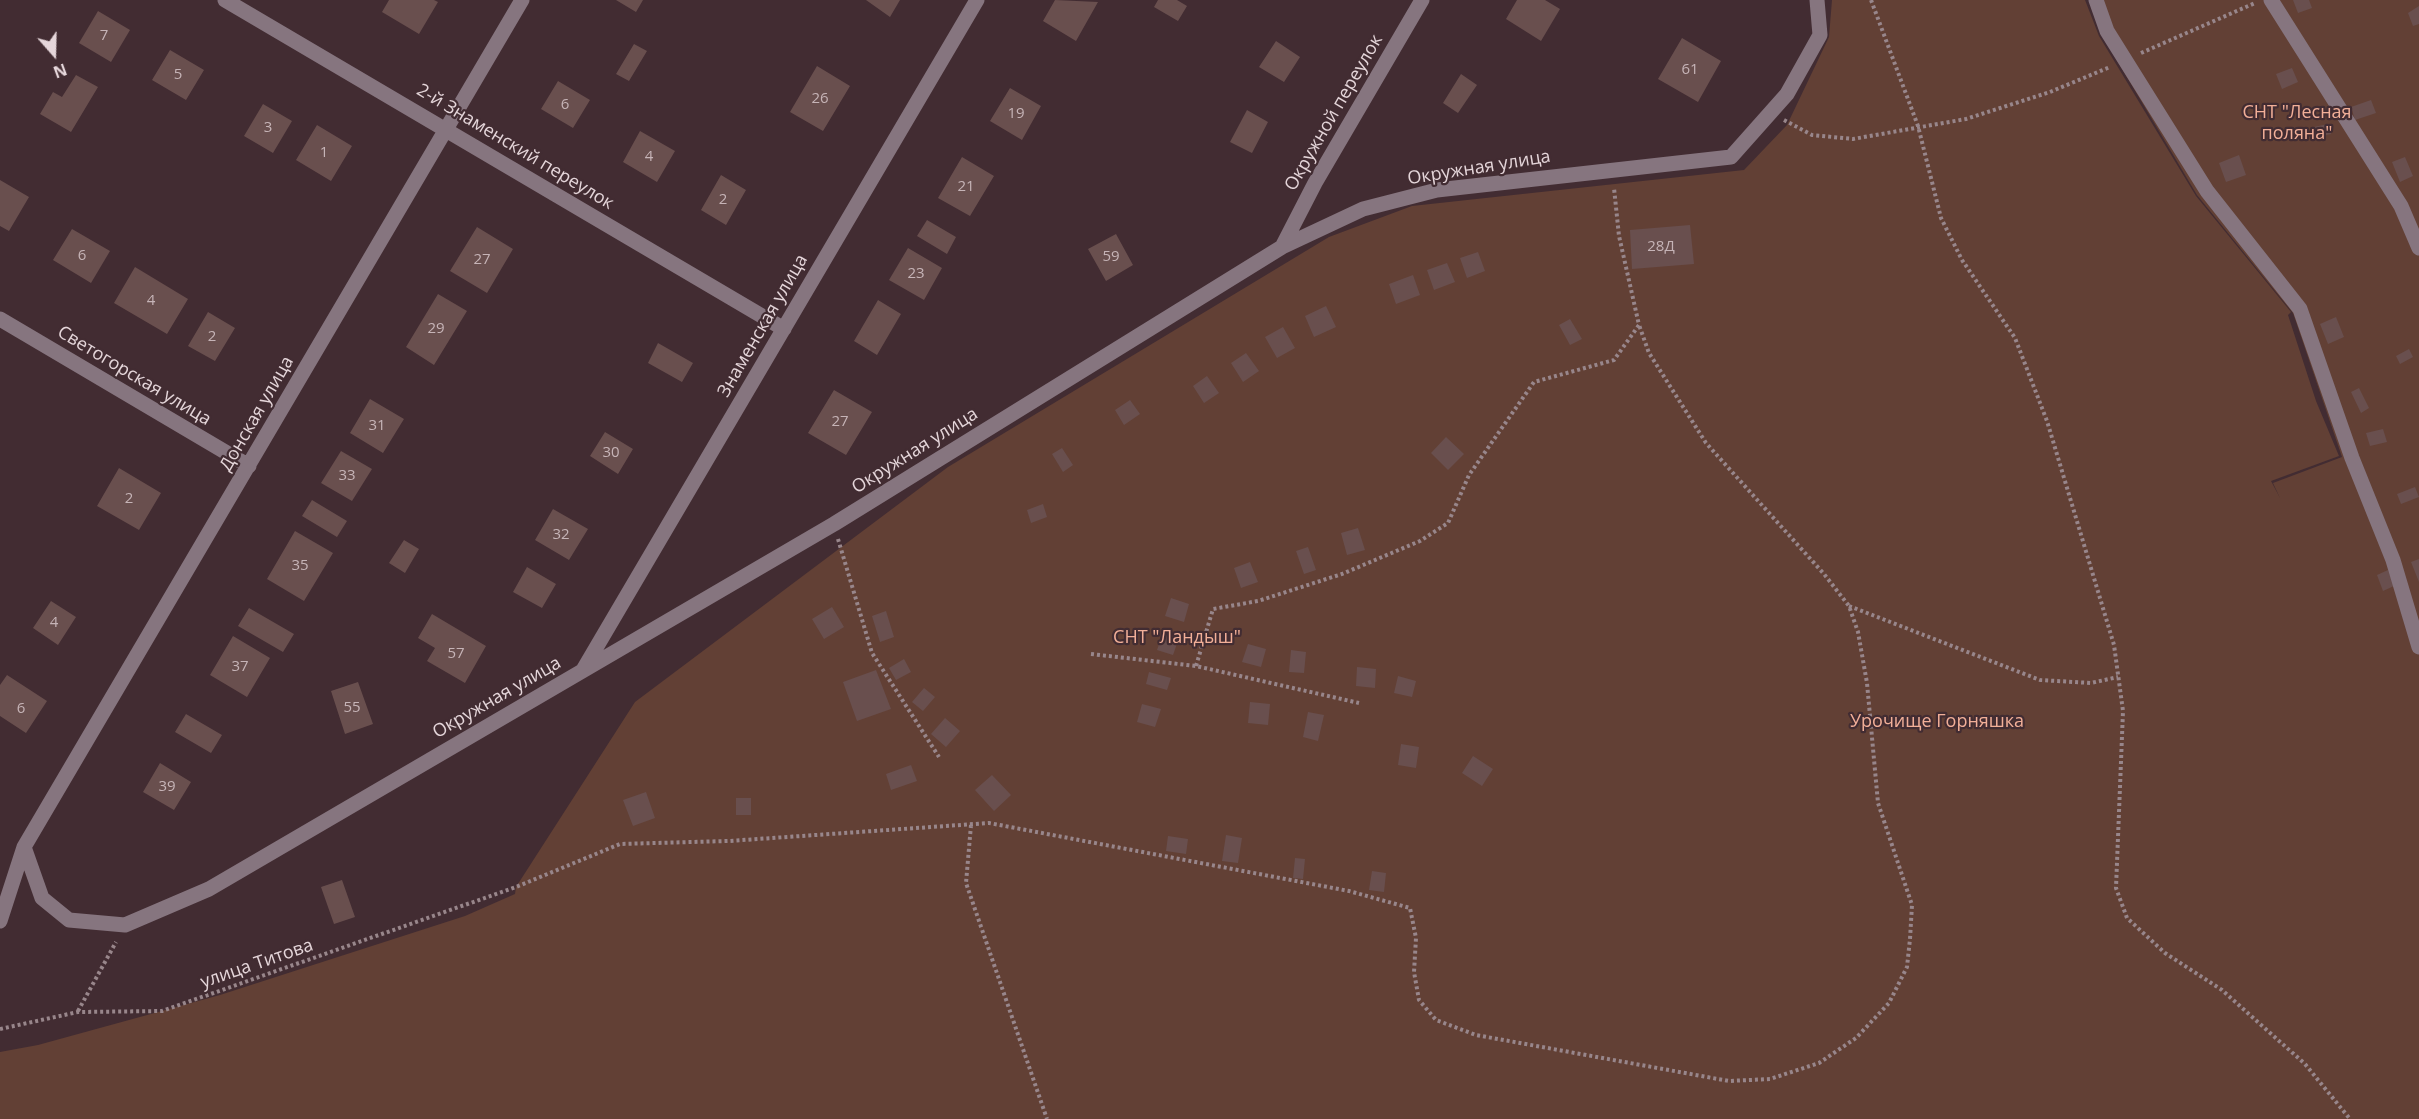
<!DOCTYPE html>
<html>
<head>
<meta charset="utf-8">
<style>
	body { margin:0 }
	#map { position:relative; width:2419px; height:1119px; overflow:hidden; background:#422c32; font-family:"Open Sans",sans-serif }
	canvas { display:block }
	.north { position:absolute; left:24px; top:24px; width:60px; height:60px; -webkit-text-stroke:4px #422c32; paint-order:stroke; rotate:160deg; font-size:16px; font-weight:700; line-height:24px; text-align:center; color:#e5d6da }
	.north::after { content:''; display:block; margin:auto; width:21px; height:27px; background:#e5d6da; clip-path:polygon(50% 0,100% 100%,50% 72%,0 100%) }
</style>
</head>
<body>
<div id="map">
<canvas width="2419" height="1119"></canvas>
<div class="north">N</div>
</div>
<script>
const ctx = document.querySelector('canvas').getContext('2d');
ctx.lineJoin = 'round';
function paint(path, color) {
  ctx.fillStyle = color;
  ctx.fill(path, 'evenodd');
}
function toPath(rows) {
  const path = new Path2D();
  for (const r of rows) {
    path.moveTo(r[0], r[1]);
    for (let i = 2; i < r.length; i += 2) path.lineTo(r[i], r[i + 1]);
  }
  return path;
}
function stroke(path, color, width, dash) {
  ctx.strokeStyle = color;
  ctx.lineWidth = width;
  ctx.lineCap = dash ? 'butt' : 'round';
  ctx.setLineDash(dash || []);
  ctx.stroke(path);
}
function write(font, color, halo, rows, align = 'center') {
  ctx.font = font + ' "Open Sans",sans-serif';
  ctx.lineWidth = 4.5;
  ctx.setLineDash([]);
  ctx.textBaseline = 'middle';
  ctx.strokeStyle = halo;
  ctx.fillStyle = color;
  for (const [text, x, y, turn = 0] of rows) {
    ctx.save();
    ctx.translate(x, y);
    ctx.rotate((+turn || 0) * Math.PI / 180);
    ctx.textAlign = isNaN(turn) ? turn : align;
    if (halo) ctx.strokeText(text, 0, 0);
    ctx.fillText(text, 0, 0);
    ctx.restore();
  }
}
paint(toPath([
	[1832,0,2085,0,2099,36,2196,196,2291,312,2288,315,2316,401,2339,456,2271,481,2280,498,2273,483,2342,457,2293,313,2197,195,2102,35,2089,0,2419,0,2419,1119,0,1119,0,1052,38,1045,220,995,465,916,515,894,516,887,635,702,948,467,1329,237,1412,206,1744,170,1787,125,1829,37]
]), '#624035');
paint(toPath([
	[389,0,434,0,438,2,419,34,382,12],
	[616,0,643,0,636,12],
	[866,0,900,0,890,17],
	[1055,0,1098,2,1076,41,1043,21],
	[1158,0,1177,0,1187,6,1178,21,1154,7],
	[1517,0,1545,0,1560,9,1541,41,1506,19],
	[2293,0,2309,0,2312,8,2298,13],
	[2419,6,2419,24,2413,26,2408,13],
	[98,11,130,30,111,62,79,43],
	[1682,38,1721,61,1698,102,1658,79],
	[1276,41,1300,57,1284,82,1259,67],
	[634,44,647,51,629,81,616,74],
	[170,50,204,70,186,100,152,80],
	[817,66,850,86,823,131,790,112],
	[2292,68,2298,82,2282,89,2276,74],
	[1461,74,1477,85,1458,113,1443,103],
	[76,75,98,87,71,132,40,114,53,92,62,97],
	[558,81,590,100,573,128,541,109],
	[1010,88,1041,106,1022,140,990,121],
	[2371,100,2376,113,2355,120,2351,107],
	[263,104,292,121,273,153,244,136],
	[1247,110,1268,122,1252,153,1230,142],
	[2328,124,2331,134,2316,137,2314,127],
	[317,125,352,146,331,181,296,160],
	[640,131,675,151,657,182,623,162],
	[2239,155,2246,175,2226,182,2219,163],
	[962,157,994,176,970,216,938,198],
	[2405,157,2413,176,2400,182,2392,162],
	[721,175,746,190,726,225,701,210],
	[0,180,29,197,9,231,0,226],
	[927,220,956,237,947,254,917,236],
	[1690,225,1694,264,1632,269,1630,230],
	[477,227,513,249,487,293,450,271],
	[72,229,110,251,91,283,53,260],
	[1116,234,1133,265,1106,281,1088,249],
	[908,248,942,268,924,300,889,280],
	[1478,252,1485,271,1467,278,1460,258],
	[1447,263,1455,282,1434,290,1427,270],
	[135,267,188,299,167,334,114,303],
	[1413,275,1420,295,1396,304,1389,284],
	[438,294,467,311,434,365,406,347],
	[878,300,901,314,877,355,854,341],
	[1326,306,1336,327,1314,337,1305,316],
	[208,312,235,328,215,361,188,346],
	[2336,317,2344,337,2328,344,2320,324],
	[1570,319,1582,339,1570,345,1559,325],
	[1283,327,1295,348,1277,358,1265,337],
	[658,343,693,363,682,382,648,363],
	[2409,349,2413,357,2400,364,2396,356],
	[1246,353,1259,371,1243,382,1231,363],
	[1207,376,1219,393,1204,403,1193,386],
	[2359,388,2369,408,2361,413,2351,392],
	[834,390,872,412,846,455,808,433],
	[370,399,404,419,383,453,350,433],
	[1130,400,1140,414,1124,425,1115,410],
	[2383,429,2387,442,2370,446,2366,433],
	[605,432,633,449,618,474,590,456],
	[1446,437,1464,454,1448,470,1431,453],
	[1062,448,1073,465,1063,472,1052,454],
	[341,451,372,469,352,501,321,483],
	[119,468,161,493,139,530,97,506],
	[2415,487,2419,497,2401,504,2397,494],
	[312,500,347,521,337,537,302,516],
	[1043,504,1047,517,1031,523,1027,510],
	[553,509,588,529,569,560,535,540],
	[1358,528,1365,550,1347,555,1341,533],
	[295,531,333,553,304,601,267,579],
	[404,540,419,549,405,573,389,563],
	[1308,547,1316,570,1304,574,1296,551],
	[2419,559,2419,582,2411,562],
	[1250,562,1258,582,1241,588,1234,568],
	[527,567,556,584,542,608,513,592],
	[2388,570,2394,586,2383,591,2377,575],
	[1171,598,1189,604,1184,622,1165,616],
	[51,601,76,617,58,645,33,628],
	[832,607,844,627,824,639,812,619],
	[249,608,294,634,283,652,238,626],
	[886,611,894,637,880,642,872,616],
	[432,614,486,646,465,683,427,661,435,648,418,638],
	[1163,633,1179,638,1173,655,1157,650],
	[233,636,270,658,247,697,210,675],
	[1248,644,1266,649,1261,667,1242,662],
	[1291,650,1306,652,1304,673,1289,672],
	[904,659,911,672,896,680,889,668],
	[1357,667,1376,669,1375,688,1356,686],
	[876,670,891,709,857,721,843,682],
	[1149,672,1171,678,1167,690,1146,684],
	[7,675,47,701,26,733,0,716,0,685],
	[1398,676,1416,681,1412,697,1394,693],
	[358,682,373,724,345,734,331,691],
	[924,688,935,697,923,711,912,702],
	[1250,702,1270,704,1268,725,1248,723],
	[1142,704,1161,709,1155,727,1137,722],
	[1308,712,1324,715,1318,741,1303,737],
	[186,714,222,735,211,753,175,732],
	[945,718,960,731,946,747,931,734],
	[1401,744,1419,747,1416,768,1398,765],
	[1473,756,1493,769,1482,786,1462,773],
	[160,763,191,782,174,810,143,792],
	[911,765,917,781,891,790,886,774],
	[992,775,1011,795,994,811,975,790],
	[646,792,655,818,633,826,623,800],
	[736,798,751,798,751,815,736,815],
	[1226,835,1242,838,1238,863,1222,861],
	[1168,836,1188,839,1186,854,1166,851],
	[1295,858,1305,859,1303,879,1293,878],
	[1372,871,1386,873,1384,892,1369,890],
	[342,880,355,917,334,924,321,887]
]), '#694f4e');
stroke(toPath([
	[1871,0,1918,126,1941,218,1962,260,2015,338,2047,421,2114,645,2123,711,2116,888,2127,918,2165,953,2222,990,2305,1064,2350,1119],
	[2141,53,2255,3],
	[1784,120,1812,135,1853,139,1966,119,2050,92,2110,67],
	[838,539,872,653,939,757],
	[1849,606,2040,680,2091,683,2118,677],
	[1091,654,1196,666,1359,703],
	[1196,666,1213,609,1258,601,1342,574,1420,541,1448,523,1469,475,1534,382,1614,360,1639,325,1619,236,1614,188],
	[971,825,966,883,1047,1119],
	[78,1011,116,942],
	[0,1029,78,1012,162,1011,516,887,620,844,729,841,989,823,1349,891,1410,908,1416,938,1414,972,1419,1000,1436,1020,1476,1035,1729,1081,1770,1079,1819,1063,1856,1038,1889,1003,1907,967,1910,939,1912,905,1878,803,1867,683,1858,632,1849,606,1824,574,1706,443,1649,353,1639,325]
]), '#98868b', 4, [3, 3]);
stroke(toPath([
	[225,0,784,329],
	[2096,0,2107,31,2207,191,2300,309,2352,458,2393,560,2419,647],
	[2271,0,2401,206,2419,248],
	[1282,247,1315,183,1422,0],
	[0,319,249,466],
	[583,670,977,0],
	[24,847,42,898,69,920,125,925,209,889,834,524,1282,247,1363,209,1437,190,1731,157,1787,94,1820,35,1817,0],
	[0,921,24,847,522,0]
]), '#86757f', 15);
write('15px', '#c6b4b7', null, [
	["7",104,36],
	["61",1690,70],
	["5",178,75],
	["26",820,99],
	["6",565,105],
	["19",1016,114],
	["3",268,128],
	["1",324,153],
	["4",649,157],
	["21",966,187],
	["2",723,200],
	["28Д",1661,247],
	["6",82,256],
	["59",1111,257],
	["27",482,260],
	["23",916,274],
	["4",151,301],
	["29",436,329],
	["2",212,337],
	["27",840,422],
	["31",377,426],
	["30",611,453],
	["33",347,476],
	["2",129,499],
	["32",561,535],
	["35",300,566],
	["4",54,623],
	["57",456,654],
	["37",240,667],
	["55",352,708],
	["6",21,709],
	["39",167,787]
]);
write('18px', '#e5d6da', '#422c32', [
	["Окружной переулок",1334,113,-60],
	["2-й Знаменский переулок",515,147,31],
	["Окружная улица",1479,168,-9],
	["Знаменская улица",763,326,-60],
	["Светогорская улица",134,376,31],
	["Донская улица",257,414,-60],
	["Окружная улица",915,451,-32],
	["Окружная улица",497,698,-30],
	["улица Титова",257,964,-19]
]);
write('18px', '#f2af98', '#422c32', [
	["СНТ \"Лесная",2297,113],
	["поляна\"",2297,134],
	["СНТ \"Ландыш\"",1177,638],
	["Урочище Горняшка",1937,722]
]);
</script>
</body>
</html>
